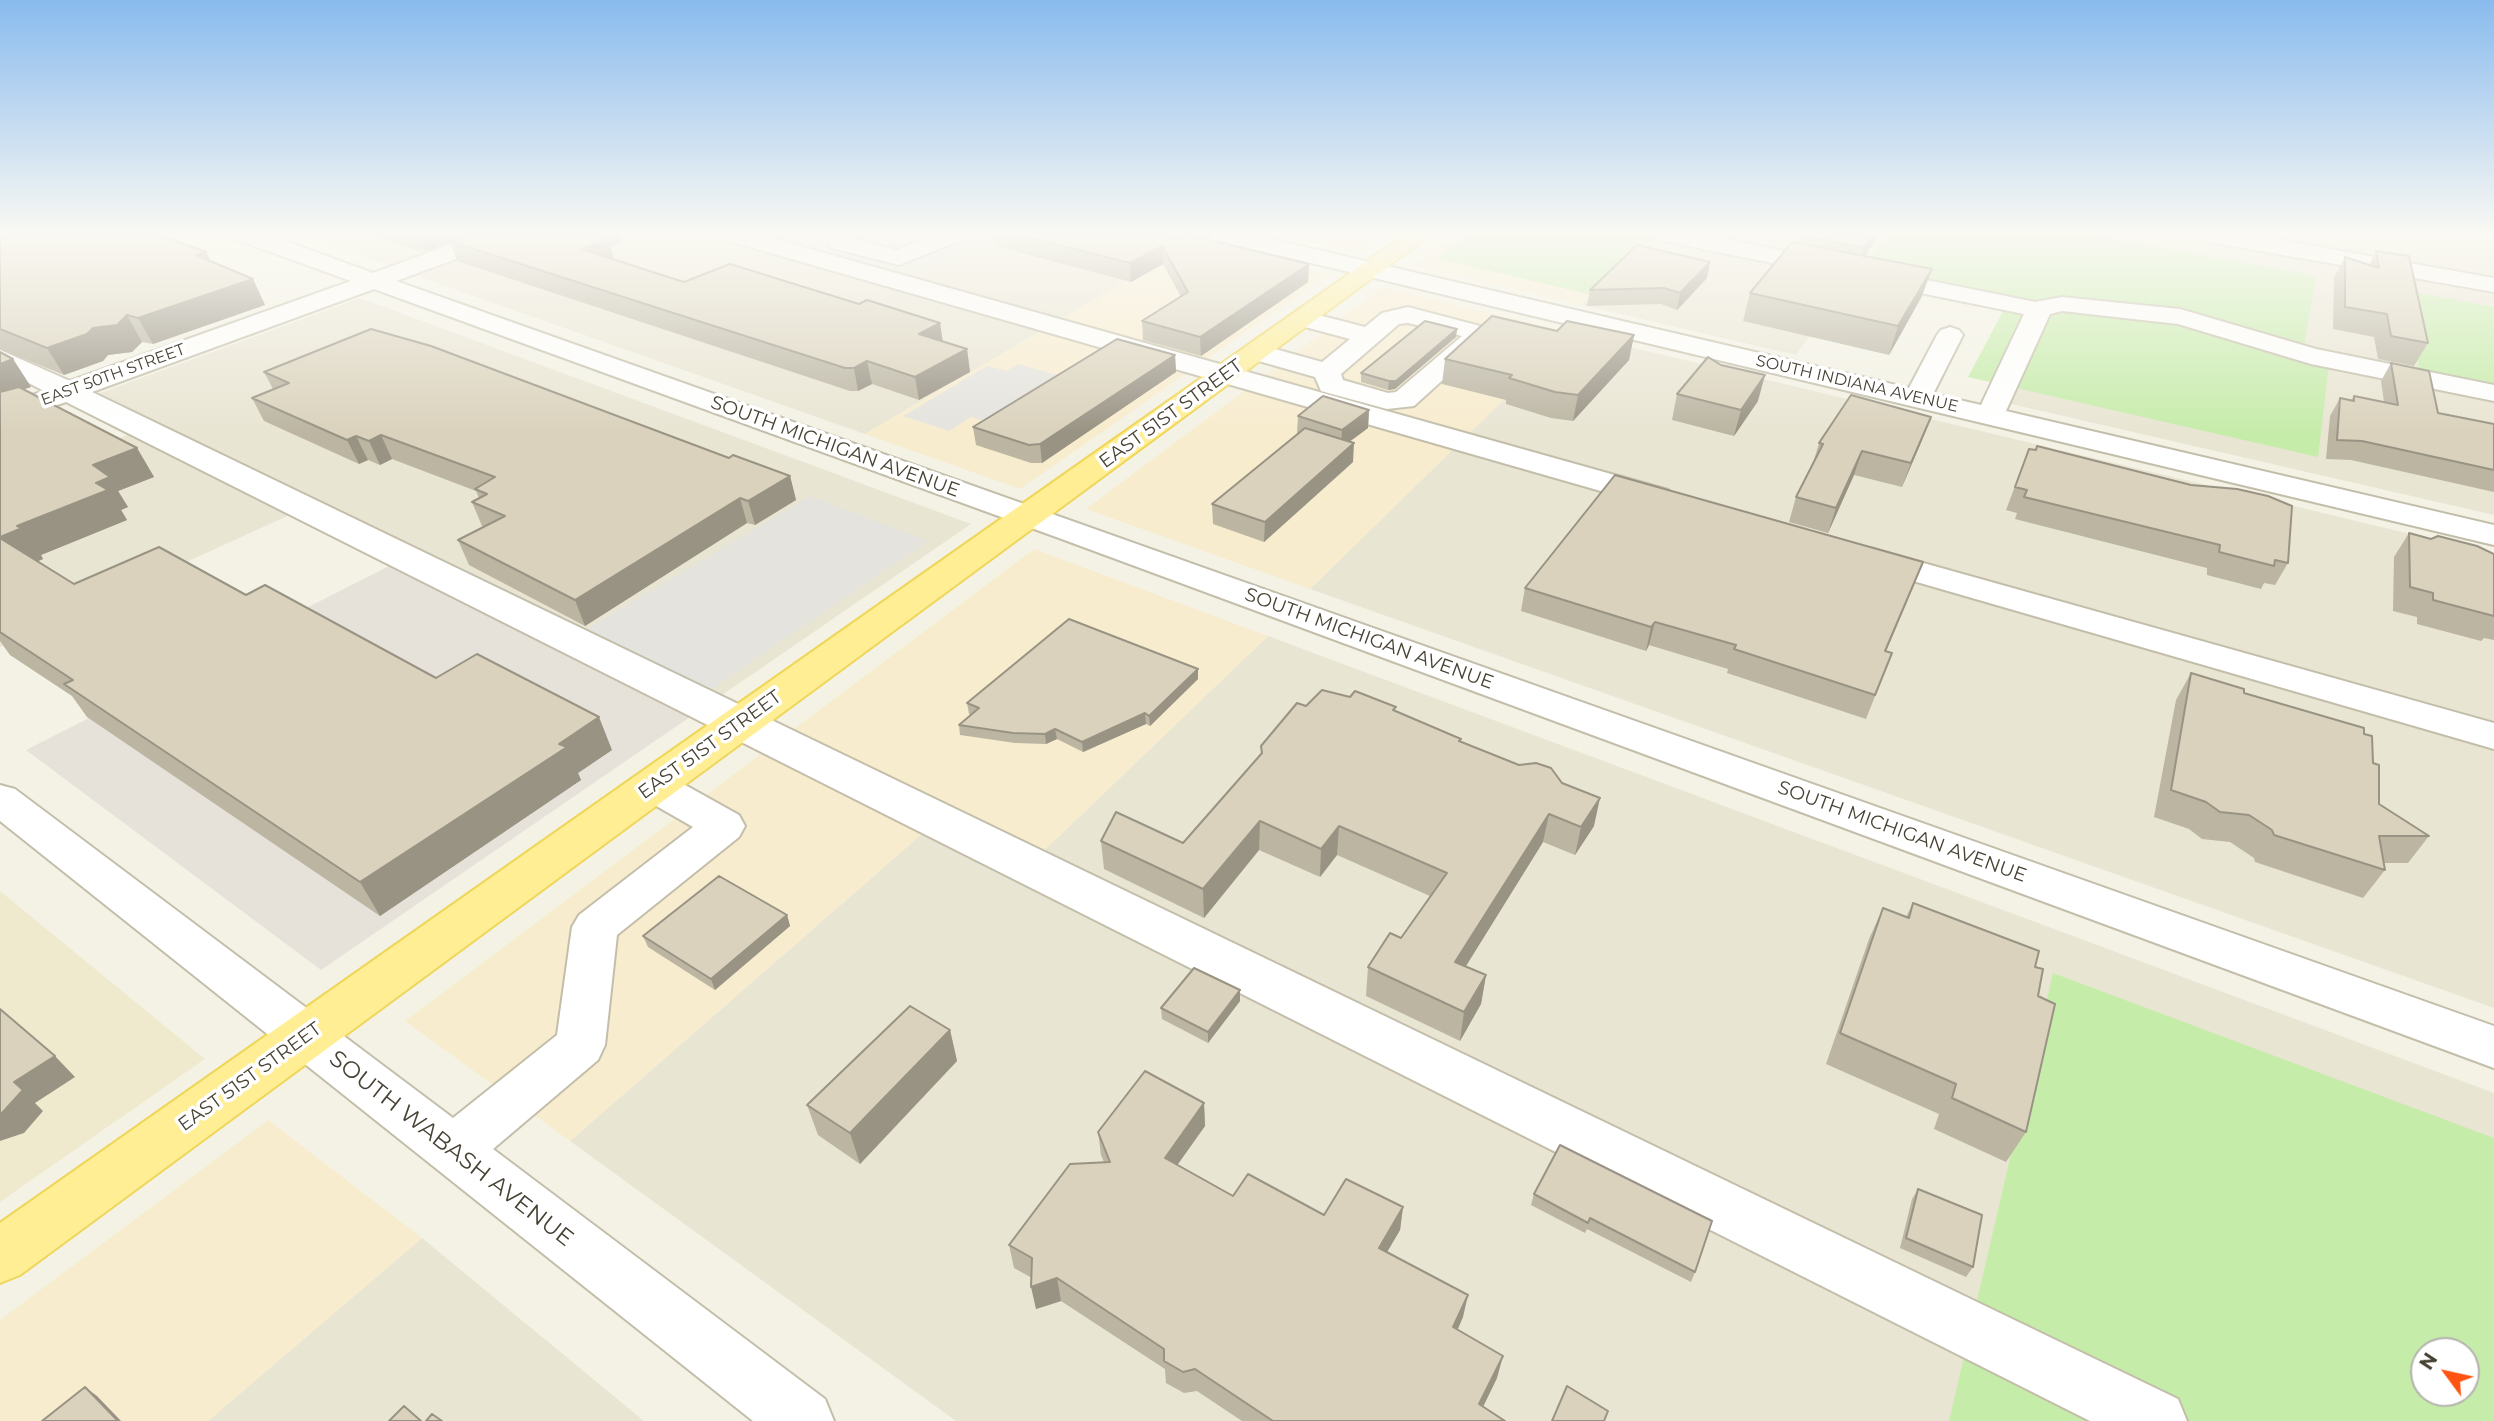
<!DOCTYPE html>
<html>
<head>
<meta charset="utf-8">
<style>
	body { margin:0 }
	#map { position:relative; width:2494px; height:1421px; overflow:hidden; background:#f4f2e5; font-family:Montserrat,sans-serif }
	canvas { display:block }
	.north { position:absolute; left:2410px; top:1337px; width:70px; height:70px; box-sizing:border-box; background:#fff; border:2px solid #b5b3ae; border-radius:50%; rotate:303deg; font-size:19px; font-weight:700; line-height:28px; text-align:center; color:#474234 }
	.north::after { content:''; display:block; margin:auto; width:24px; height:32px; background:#ff5411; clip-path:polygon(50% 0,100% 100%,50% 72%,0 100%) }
</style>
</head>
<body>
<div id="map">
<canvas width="2494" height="1421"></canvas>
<div class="north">N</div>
</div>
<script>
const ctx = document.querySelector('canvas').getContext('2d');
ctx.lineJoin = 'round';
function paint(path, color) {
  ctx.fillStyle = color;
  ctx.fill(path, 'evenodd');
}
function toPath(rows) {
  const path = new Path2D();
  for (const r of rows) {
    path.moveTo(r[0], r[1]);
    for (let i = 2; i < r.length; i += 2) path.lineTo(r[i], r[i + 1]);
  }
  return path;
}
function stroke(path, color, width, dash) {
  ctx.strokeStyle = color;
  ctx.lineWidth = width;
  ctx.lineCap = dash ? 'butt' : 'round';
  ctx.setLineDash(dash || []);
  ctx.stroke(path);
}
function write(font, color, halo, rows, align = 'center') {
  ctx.font = font + ' Montserrat,sans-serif';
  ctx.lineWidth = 7;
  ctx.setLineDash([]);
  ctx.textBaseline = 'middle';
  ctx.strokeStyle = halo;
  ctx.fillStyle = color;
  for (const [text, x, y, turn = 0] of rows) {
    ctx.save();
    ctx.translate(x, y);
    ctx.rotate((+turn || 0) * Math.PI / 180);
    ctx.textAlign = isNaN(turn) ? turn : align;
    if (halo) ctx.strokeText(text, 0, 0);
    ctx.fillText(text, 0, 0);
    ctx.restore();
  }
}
paint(toPath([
	[299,234,480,234,391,266],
	[531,234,1161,234,1193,242,865,434,417,276],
	[1656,234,2159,234,2494,294,2494,515,1985,398,2028,308,1855,273,1796,355,1581,305],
	[2234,234,2494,234,2494,279],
	[360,298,971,524,706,706,305,508,0,647,0,484,143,429,84,399],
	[1572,333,2494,554,2494,1008,1310,589],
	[1268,636,2494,1093,2494,1421,956,1421,570,1141,938,820,1029,865],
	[2424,1351,2466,1351,2466,1393,2424,1393],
	[422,1238,644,1421,208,1421]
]), '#e9e5d3');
paint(toPath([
	[1276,234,1386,234,1359,253],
	[1454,234,1656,234,1581,305,1414,266],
	[1193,242,1330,274,1020,489,865,434],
	[1383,287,1572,333,1310,589,1086,509],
	[1034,549,1268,636,1029,865,938,820,570,1141,405,1021],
	[268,1120,422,1238,208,1421,0,1421,0,1320]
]), '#f8ecce');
paint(toPath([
	[405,558,706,706,321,970,26,750]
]), '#e6e2da');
paint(toPath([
	[0,891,205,1059,0,1202]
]), '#efeacd');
paint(toPath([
	[1466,234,1643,234,1654,237,1592,295,1436,258],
	[1889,234,2089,234,2316,276,2302,358,2329,365,2318,457,1968,377,2009,300,1862,270],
	[2413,292,2494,307,2494,387,2419,373],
	[2053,973,2494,1138,2494,1421,1949,1421],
	[2424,1351,2466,1351,2466,1393,2424,1393]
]), '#c6ecaa');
paint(toPath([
	[805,234,992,234,919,270,899,265,885,272,782,244],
	[1018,364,1061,376,989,423,971,417,949,431,903,416,987,366,1007,371],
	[810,496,928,541,708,691,587,629]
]), '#e4e3de');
const minor = toPath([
	[232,234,266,234,373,273,480,234,514,234,511,239,396,281,2494,1026,2494,1068,1059,538,374,289,92,392,2178,1399,2187,1421,2090,1421,66,402,0,425,0,406,44,391,0,368,0,350,70,381,351,281,235,239,232,234],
	[719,234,757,234,1668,490,1673,497,1668,504,1657,506,1646,504,722,239,719,234],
	[832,234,857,234,853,239,897,250,936,234,967,234,964,239,899,265,832,248,829,243,832,234],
	[1208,234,1250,234,1909,388,1937,335,1941,330,1950,327,1959,330,1963,335,1933,394,1981,405,2024,314,1664,241,1656,239,1653,234,1700,234,2035,302,2062,297,2180,309,2316,349,2494,385,2494,401,2311,364,2178,324,2062,311,2050,314,2006,411,2494,525,2494,545,1219,241,1211,239,1208,234],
	[2193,234,2245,234,2494,278,2494,292,2204,241,2196,239,2193,234],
	[1408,307,1480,326,1490,337,1414,406,1387,409,1321,391,1315,377,1248,358,1244,352,1248,346,1257,344,1322,362,1350,339,1294,324,1290,319,1294,314,1303,311,1365,327,1382,313,1408,307],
	[1408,323,1462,336,1396,392,1388,393,1343,380,1341,374,1399,324,1408,323],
	[1870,548,2494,723,2494,749,1858,565,1853,558,1858,551,1870,548],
	[654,772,669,776,739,815,745,826,739,837,617,935,605,1045,598,1060,493,1149,825,1399,834,1421,753,1421,0,821,0,785,15,789,453,1118,557,1035,572,927,579,915,693,827,639,796,633,786,639,776,654,772]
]);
const major = toPath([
	[1406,234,1432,234,20,1275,0,1283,0,1223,1406,234]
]);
stroke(minor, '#c3beaa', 4);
stroke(major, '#efd558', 4);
paint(minor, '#fff');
paint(major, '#ffee93');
paint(toPath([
	[0,234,206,252,211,262,253,279,265,305,153,344,142,342,132,352,108,355,103,361,64,375,0,349],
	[366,234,619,234,621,242,610,246,614,260,684,282,859,304,940,323,943,342,967,349,970,372,919,400,872,384,858,391,850,391,457,261,450,242,426,251,415,250],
	[993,234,1157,234,1309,264,1308,282,1201,356,1143,340,1142,321,1181,297,1163,264,1131,282,995,246],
	[1804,234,1880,234,1865,256,1922,296,1889,355,1743,321,1750,293,1801,243],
	[2376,251,2428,343,2414,366,2378,359,2374,337,2333,329,2334,278,2345,257,2369,265],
	[1710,262,1707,278,1677,310,1661,304,1587,306,1590,290],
	[1457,329,1456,337,1395,389,1388,390,1361,382,1361,373],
	[1557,331,1634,335,1629,360,1573,421,1551,418,1506,404,1506,400,1442,384,1445,359],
	[0,352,13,359,31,387,24,389,137,448,154,477,118,491,128,507,121,510,127,520,41,555,43,559,37,561,74,584,246,595,436,678,612,750,578,773,581,780,380,916,87,717,72,696,10,655,0,641],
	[1175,355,1176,372,1042,463,1031,463,976,445,973,427],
	[2391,363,2438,413,2494,424,2494,492,2351,460,2326,459,2330,416,2340,398,2351,400,2354,396,2384,402,2381,381],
	[1721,365,1758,401,1734,436,1672,420,1677,394],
	[264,372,729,458,790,476,796,500,755,525,747,523,585,626,469,565,458,540,484,527,482,526,472,502,479,498,476,491,392,459,380,465,368,460,359,464,264,421,252,398,273,389],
	[1369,410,1368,428,1349,442,1353,462,1264,542,1213,524,1212,504,1297,434,1298,416],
	[1922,440,1902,487,1854,475,1828,533,1789,522,1796,497,1812,467,1819,443],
	[2037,446,2288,563,2275,585,2264,583,2261,589,2207,575,2207,568,2015,519,2017,513,2006,510,2029,449,2035,450],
	[2409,533,2494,554,2494,640,2484,638,2481,641,2417,624,2417,617,2393,611,2394,557],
	[1923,562,1886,651,1892,653,1866,719,1727,673,1728,669,1649,645,1646,651,1521,611,1525,588],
	[1198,669,1198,679,1150,726,1146,724,1083,752,1057,739,1046,744,1015,743,960,735,959,725,971,715,969,714,967,703],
	[2191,673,2244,693,2364,734,2373,763,2379,804,2429,836,2408,863,2383,863,2385,870,2363,898,2255,862,2254,858,2230,842,2202,839,2189,829,2154,817,2176,700],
	[1306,706,1396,711,1461,742,1594,826,1575,855,1543,842,1466,966,1486,975,1481,1004,1460,1041,1366,996,1368,967,1401,938,1430,896,1337,855,1320,877,1259,850,1204,918,1104,869,1101,841,1183,843,1261,754,1261,746],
	[1913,903,2035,967,2038,996,2026,1132,2006,1162,1934,1129,1939,1114,1826,1064,1869,939,1883,908,1906,917],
	[787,915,790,926,715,990,648,947,643,936],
	[1240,1001,1208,1043,1162,1019,1161,1008],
	[950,1030,957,1061,860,1164,818,1135,807,1105],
	[1204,1103,1205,1126,1177,1165,1233,1196,1324,1215,1403,1207,1400,1230,1387,1252,1463,1317,1458,1329,1497,1378,1483,1407,1505,1421,1242,1421,1197,1391,1184,1393,1166,1383,1165,1369,1061,1301,1036,1309,1032,1278,1014,1268,1009,1245,1104,1162,1101,1155,1098,1132],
	[1560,1145,1695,1272,1691,1282,1587,1229,1585,1233,1531,1205,1534,1194],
	[1918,1189,1973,1267,1966,1277,1900,1248,1912,1199]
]), '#bbb5a2');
paint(toPath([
	[420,234,471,234,449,241,450,242,426,251],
	[587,234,619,234,621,242,610,246,614,260,581,249],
	[1873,234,1880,234,1859,264,1864,248],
	[1162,246,1163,264,1131,282,1130,263],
	[206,252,219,277,196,255],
	[1710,262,1707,278,1677,310,1680,293],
	[1309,264,1308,282,1201,356,1200,337],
	[1932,269,1922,296,1889,355,1898,326],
	[253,279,265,305,153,344,138,318],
	[127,315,142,342,132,352,108,355,103,361,64,375,47,348,93,328],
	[940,323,943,345,919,334],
	[1457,329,1456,337,1395,389,1388,390,1389,381],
	[1634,335,1629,360,1573,421,1578,395],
	[967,349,970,372,919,400,915,377],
	[1175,355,1176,372,1042,463,1040,444],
	[13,359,31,387,7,395,0,404,0,364],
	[867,361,872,384,858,391,854,368],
	[1765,375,1758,401,1734,436,1741,410],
	[1369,410,1368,428,1341,448,1342,430],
	[1931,417,1922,440,1902,487,1911,463],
	[381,435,392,459,380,465,369,441],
	[356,436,368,460,359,464,347,440],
	[1354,443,1353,462,1264,542,1265,522],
	[137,448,154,477,118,491,128,507,121,510,127,520,41,555,43,559,21,569,0,537,17,526,96,483,93,465],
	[1862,451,1854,475,1828,533,1836,508],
	[790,476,796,500,755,525,748,501],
	[740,498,747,523,585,626,575,600],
	[1923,562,1914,585,1876,675,1885,651],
	[1655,622,1649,645,1646,651,1651,627],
	[1198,669,1198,679,1150,726,1149,716],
	[1145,713,1146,724,1083,752,1082,742],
	[599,717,612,750,578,773,581,780,380,916,360,882,559,744],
	[1055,729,1057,739,1046,744,1045,734],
	[1600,798,1594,826,1575,855,1581,827],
	[1549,814,1543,842,1451,990,1455,962],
	[1260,821,1259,850,1204,918,1203,889],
	[1339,826,1337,855,1320,877,1321,849],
	[787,915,790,926,715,990,711,979],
	[1486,975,1481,1004,1460,1041,1464,1012],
	[1240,990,1240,1001,1208,1043,1208,1032],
	[950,1030,957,1061,860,1164,850,1133],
	[55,1056,75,1077,35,1103,43,1111,24,1133,0,1141,0,1113,14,1082],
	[1204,1103,1205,1126,1166,1181,1165,1158],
	[1403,1207,1400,1230,1376,1271,1379,1248],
	[1057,1278,1061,1301,1036,1309,1031,1287],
	[1468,1295,1463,1317,1449,1348,1453,1327],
	[1503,1356,1497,1378,1476,1421,1479,1404],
	[85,1387,97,1396,121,1421,118,1421]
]), '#999384');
const building = toPath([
	[0,234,158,234,206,252,196,255,253,279,138,318,127,315,117,325,93,328,87,334,47,348,0,329,0,234],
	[467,234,594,234,608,239,581,249,684,282,730,264,859,304,867,300,940,323,919,334,967,349,915,377,867,361,854,368,845,368,449,241,467,234],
	[1015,234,1157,234,1175,239,1182,234,1185,234,1309,264,1200,337,1142,321,1188,292,1162,246,1130,263,1015,234],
	[1804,234,1873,234,1864,248,1803,236,1804,234],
	[1792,242,1932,269,1898,326,1750,293,1792,242],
	[1637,245,1710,262,1680,293,1664,288,1590,290,1637,245],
	[2376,251,2409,256,2428,343,2391,336,2387,314,2345,307,2345,257,2379,268,2376,251],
	[1492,316,1557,331,1567,321,1634,335,1578,395,1555,392,1509,378,1512,375,1445,359,1492,316],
	[1425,321,1457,329,1396,381,1389,381,1361,373,1425,321],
	[371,329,431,346,729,458,733,455,790,476,748,501,740,498,575,600,458,540,505,516,472,502,487,494,475,489,495,477,381,435,369,441,356,436,347,440,252,398,289,383,264,372,371,329],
	[1117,339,1175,355,1040,444,1029,445,973,427,1117,339],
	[0,352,13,359,0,364,0,352],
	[1708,357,1721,365,1765,375,1741,410,1677,394,1708,357],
	[2391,363,2429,371,2438,413,2494,424,2494,470,2362,441,2337,440,2340,398,2354,401,2354,396,2398,405,2391,363],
	[19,387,137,448,93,465,110,477,96,483,108,490,17,526,22,528,0,537,0,392,19,387],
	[1851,395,1931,417,1911,463,1862,451,1836,508,1796,497,1823,444,1819,443,1851,395],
	[1323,396,1369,410,1342,430,1298,416,1323,396],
	[1305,428,1354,443,1265,522,1212,504,1305,428],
	[2037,446,2191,485,2237,489,2268,496,2292,506,2288,563,2275,560,2274,566,2219,552,2220,545,2024,497,2027,490,2015,487,2029,449,2036,450,2037,446],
	[1615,475,1923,562,1885,651,1892,653,1875,695,1734,649,1736,645,1655,622,1651,627,1525,588,1615,475],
	[2409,533,2431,539,2438,536,2477,546,2494,554,2494,616,2433,600,2433,593,2410,587,2409,533],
	[0,538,74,584,159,547,246,595,265,585,436,678,477,654,599,717,559,744,567,747,360,882,64,684,73,680,0,632,0,538],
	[1069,619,1198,669,1149,716,1145,713,1082,742,1055,729,1045,734,1013,733,959,725,979,708,967,703,1069,619],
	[2191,673,2244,689,2244,693,2364,728,2364,734,2372,736,2373,763,2379,765,2379,804,2429,836,2379,836,2385,870,2274,835,2272,830,2249,815,2220,812,2206,802,2171,790,2191,673],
	[1322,690,1350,697,1355,691,1396,707,1393,710,1461,739,1459,741,1519,765,1536,763,1551,768,1562,783,1600,798,1581,827,1549,814,1455,962,1486,975,1464,1012,1368,967,1390,933,1401,938,1447,873,1339,826,1321,849,1260,821,1203,889,1101,841,1116,812,1183,843,1262,753,1261,746,1297,703,1306,706,1322,690],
	[719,876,787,915,711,979,643,936,719,876],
	[1913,903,2039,951,2035,967,2043,969,2038,996,2055,1004,2026,1132,1952,1098,1956,1084,1840,1033,1883,908,1909,918,1913,903],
	[1194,968,1240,990,1208,1032,1161,1008,1194,968],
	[910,1006,950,1030,850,1133,807,1105,910,1006],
	[0,1009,55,1056,14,1082,23,1090,2,1113,0,1113,0,1009],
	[1145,1071,1204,1103,1165,1158,1233,1196,1248,1174,1324,1215,1346,1179,1403,1207,1379,1248,1468,1295,1453,1327,1503,1356,1479,1404,1505,1421,1273,1421,1195,1369,1183,1372,1164,1361,1164,1349,1057,1278,1031,1287,1032,1258,1009,1245,1070,1164,1110,1162,1098,1132,1145,1071],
	[1560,1145,1712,1221,1695,1272,1590,1218,1588,1223,1534,1194,1560,1145],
	[1918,1189,1982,1215,1973,1267,1906,1238,1918,1189],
	[1567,1386,1608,1411,1604,1421,1552,1421,1567,1386],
	[85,1387,118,1421,42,1421,85,1387],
	[404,1406,421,1421,389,1421,404,1406],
	[432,1414,442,1421,426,1421,432,1414]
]);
paint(building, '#dad2bc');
stroke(building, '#999384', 2);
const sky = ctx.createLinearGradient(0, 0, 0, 433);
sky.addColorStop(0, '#89bbee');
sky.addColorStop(0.54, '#faf9f3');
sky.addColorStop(1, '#faf9f300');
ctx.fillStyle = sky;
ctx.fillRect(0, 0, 2494, 433);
write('16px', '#474234', '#fff', [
	["EAST 50TH STREET",113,375,-20],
	["SOUTH INDIANA AVENUE",1857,384,13]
]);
write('19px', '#474234', '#fff', [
	["EAST 51ST STREET",1171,414,-36],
	["SOUTH MICHIGAN AVENUE",835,447,20],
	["SOUTH MICHIGAN AVENUE",1369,639,20],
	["EAST 51ST STREET",710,745,-36],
	["SOUTH MICHIGAN AVENUE",1902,832,20],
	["EAST 51ST STREET",250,1077,-36]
]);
write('23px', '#474234', '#fff', [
	["SOUTH WABASH AVENUE",451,1149,38]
]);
</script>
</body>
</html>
